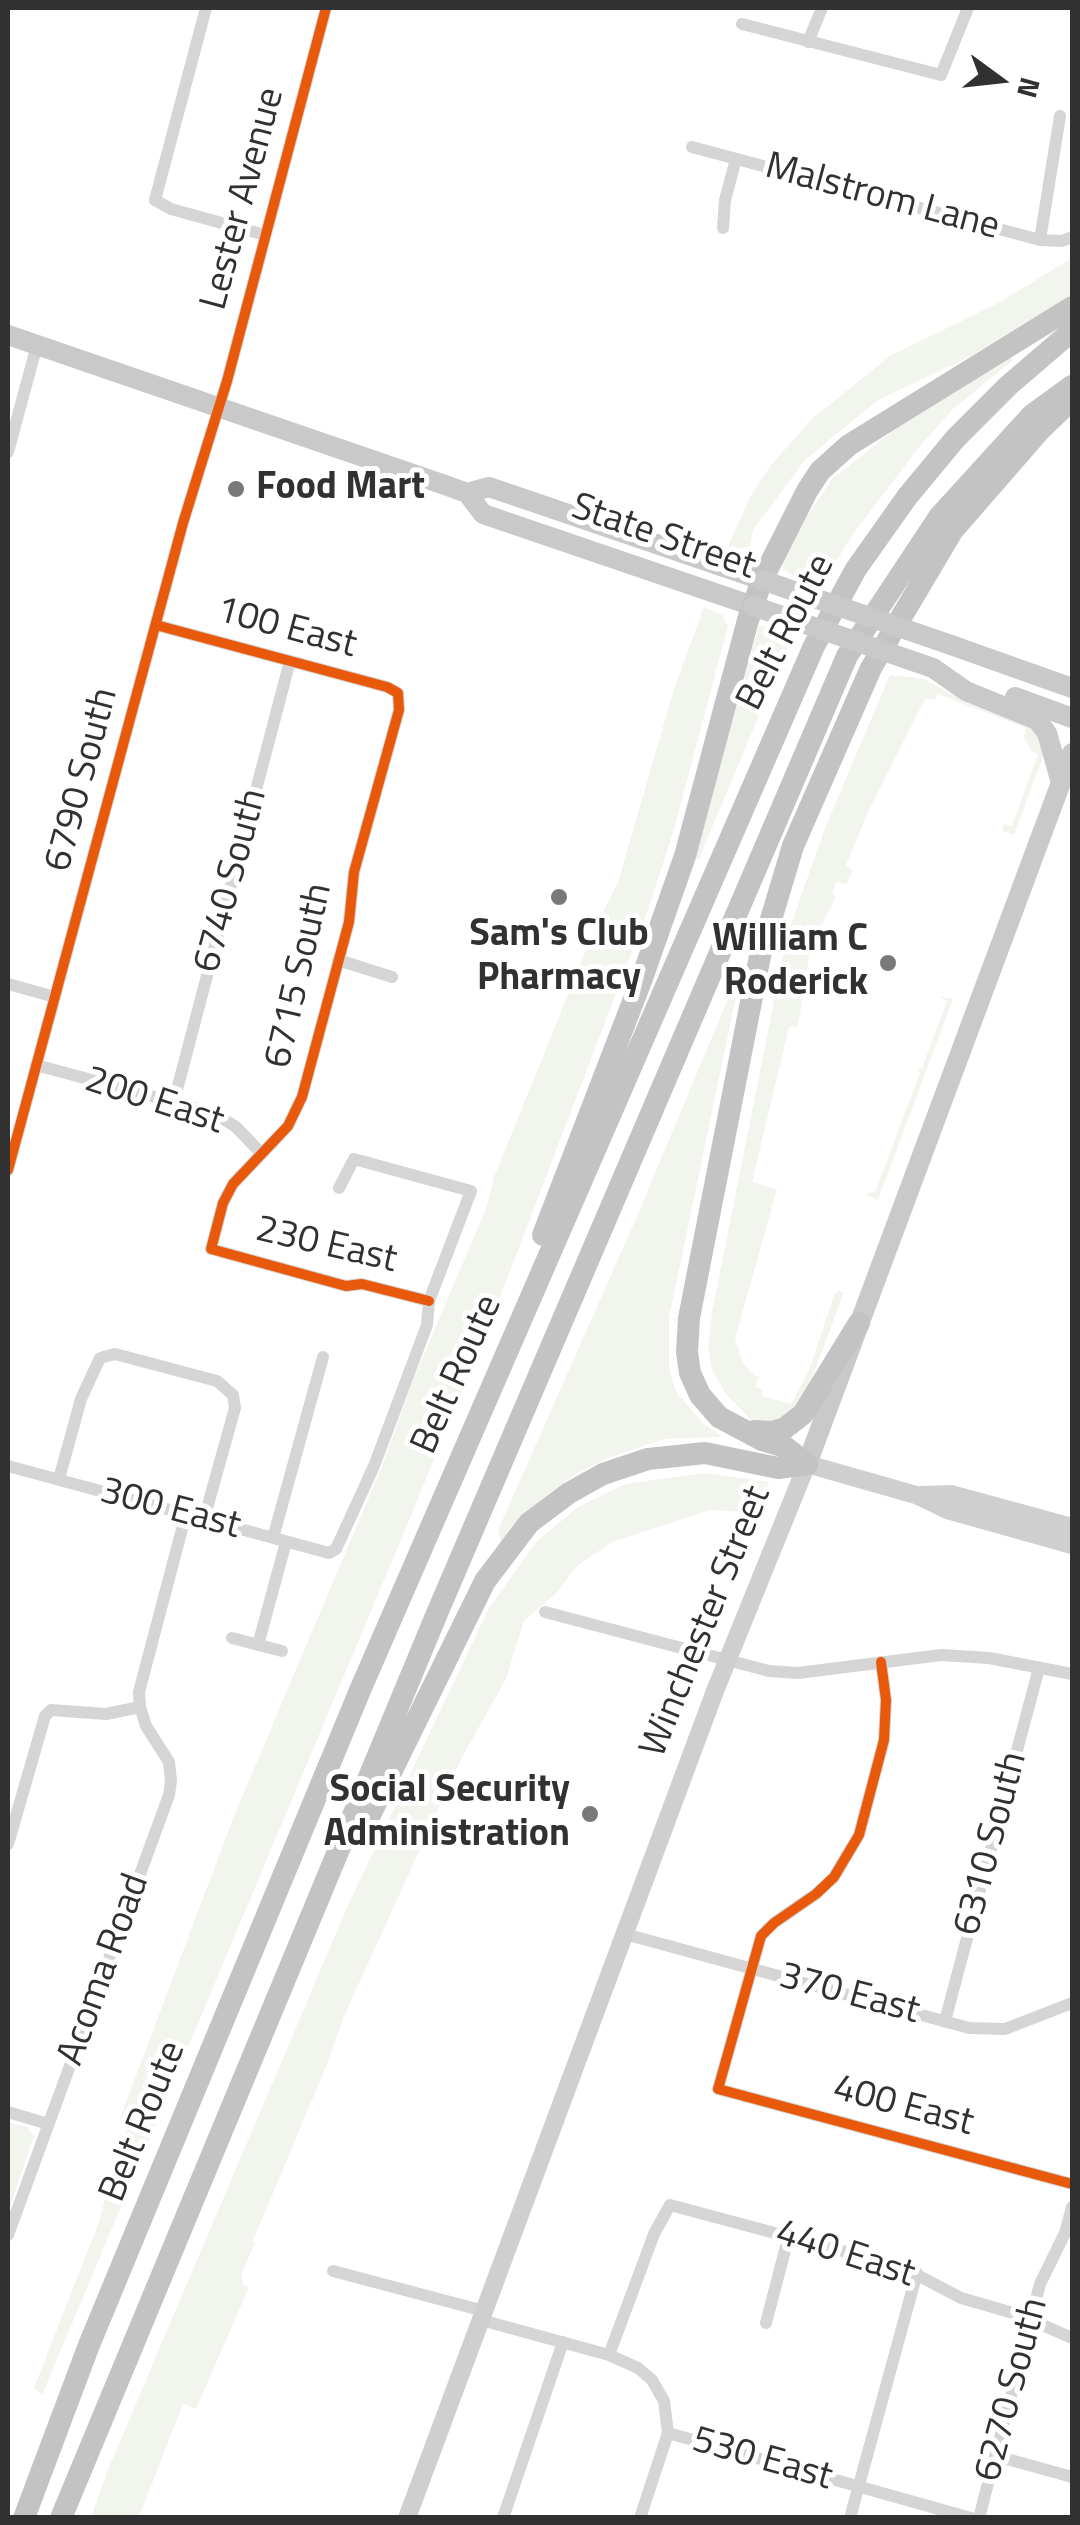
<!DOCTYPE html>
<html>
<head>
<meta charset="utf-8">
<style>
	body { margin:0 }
	#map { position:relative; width:1080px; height:2525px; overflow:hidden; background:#fff; font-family:"Titillium Web",sans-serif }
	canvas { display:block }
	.frame { position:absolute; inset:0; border:10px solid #313131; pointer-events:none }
	.north { position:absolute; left:950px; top:30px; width:100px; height:100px; -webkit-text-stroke:8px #fff; paint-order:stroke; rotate:105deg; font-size:28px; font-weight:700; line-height:40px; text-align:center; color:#313131 }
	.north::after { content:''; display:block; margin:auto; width:35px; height:45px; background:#313131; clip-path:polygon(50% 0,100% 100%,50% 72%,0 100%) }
</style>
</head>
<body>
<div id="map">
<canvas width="1080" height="2525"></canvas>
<div class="frame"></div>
<div class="north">N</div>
</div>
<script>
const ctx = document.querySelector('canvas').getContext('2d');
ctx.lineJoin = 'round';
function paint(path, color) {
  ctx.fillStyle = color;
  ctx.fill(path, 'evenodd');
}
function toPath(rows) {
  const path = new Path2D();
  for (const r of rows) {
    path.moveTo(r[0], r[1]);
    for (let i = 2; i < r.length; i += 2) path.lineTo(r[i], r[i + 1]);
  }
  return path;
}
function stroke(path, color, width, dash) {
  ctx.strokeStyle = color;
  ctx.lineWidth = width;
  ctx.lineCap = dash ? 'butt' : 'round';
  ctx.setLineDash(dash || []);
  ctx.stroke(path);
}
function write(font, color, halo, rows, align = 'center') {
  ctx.font = font + ' "Titillium Web",sans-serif';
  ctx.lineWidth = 10;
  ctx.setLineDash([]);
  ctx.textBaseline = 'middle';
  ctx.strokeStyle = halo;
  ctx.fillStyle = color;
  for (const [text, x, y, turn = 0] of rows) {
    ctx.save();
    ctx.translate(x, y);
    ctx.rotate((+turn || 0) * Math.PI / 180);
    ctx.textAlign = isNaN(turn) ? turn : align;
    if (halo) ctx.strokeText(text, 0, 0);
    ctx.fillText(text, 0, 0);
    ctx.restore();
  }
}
paint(toPath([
	[1072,258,1072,294,969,357,878,400,805,460,753,530,750,546,726,551,749,499,771,465,813,418,890,356,1000,302],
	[1011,357,1013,360,952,410,920,446,853,534,825,579,796,577,783,569,782,563,799,528,832,479,893,431],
	[704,607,722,615,728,626,674,829,648,910,500,1297,408,1523,42,2395,34,2388,99,2222,117,2153,128,2125,120,2118,234,1816,383,1464,415,1375,486,1209,494,1177,595,928,618,882,674,689],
	[759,625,771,627,789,644,698,861,696,857],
	[890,675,924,679,959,698,1034,725,1044,749,1043,757,1014,835,1002,831,1004,824,1012,826,1038,754,1031,751,1024,737,1026,728,938,694,935,700,925,699,868,812,846,865,853,871,846,884,836,882,832,893,836,897,811,945,798,1026,789,1027,752,1182,777,1189,735,1339,743,1363,755,1376,761,1378,757,1379,756,1387,763,1390,762,1396,791,1404,809,1370,834,1295,838,1291,844,1292,807,1392,795,1412,757,1426,725,1393,712,1369,708,1348,712,1312,787,936,825,828],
	[743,963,669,1318,669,1368,676,1392,705,1425,723,1437,665,1439,610,1457,577,1473,547,1495,502,1544,498,1530,635,1221],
	[939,996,953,999,878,1200,865,1194,875,1192,920,1073,917,1069,922,1068,947,1001],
	[705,1473,768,1482,770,1495,763,1513,710,1510,612,1542,577,1566,557,1592,524,1621,506,1679,462,1757,344,2016,327,2064,253,2241,255,2243,242,2273,242,2284,249,2287,196,2409,183,2404,139,2517,91,2517,109,2467,349,1903,489,1608,536,1542,578,1507,625,1484],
	[8,2122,27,2127,34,2136,8,2213]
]), '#f2f5ed');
stroke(toPath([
	[206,8,155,200,171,209,265,235],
	[742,24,941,75,968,8],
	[808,42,822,8],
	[692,147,1040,240,1062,241,1072,237],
	[723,228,725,200,736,159],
	[1040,240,1060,116],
	[8,452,37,345],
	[156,625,387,687,398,693,399,710,354,872,349,922,302,1097,288,1126,233,1184,223,1203,211,1249,346,1286,362,1284,429,1301],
	[338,960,392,977],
	[8,984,55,997],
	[36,1065,214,1113,236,1127,262,1154],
	[174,1101,290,661],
	[8,1170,183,523,227,381,326,8],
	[8,1466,329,1553,336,1549,374,1466,427,1325,429,1301,471,1191,354,1159,339,1188],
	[59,1479,81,1399,100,1358,115,1354,217,1381,233,1395,235,1408,204,1519],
	[273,1538,323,1357],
	[545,1612,769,1671,798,1673,941,1655,989,1658,1072,1674],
	[232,1638,282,1651],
	[258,1645,286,1542],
	[881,1662,886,1700,884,1740,859,1835,834,1877,816,1894,774,1923,761,1936,718,2089,1072,2184],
	[8,1844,45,1716,51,1710,106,1714,140,1707],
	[625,1934,969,2028,1005,2029,1072,2003],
	[945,2021,1039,1668],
	[8,2112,48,2124],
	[8,2235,169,1795,171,1781,169,1762,146,1726,140,1707,139,1692,186,1514],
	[333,2271,484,2311],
	[481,2320,609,2355,638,2368,652,2380,664,2401,668,2433,640,2518],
	[766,2323,789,2235],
	[609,2355,654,2234,670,2205,902,2267,961,2298,1020,2315,1072,2338],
	[668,2433,971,2518],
	[996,2456,1072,2477],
	[503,2518,563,2342],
	[850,2518,917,2273],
	[979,2518,1040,2284,1065,2233,1072,2207]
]), '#d5d5d5', 12);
stroke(toPath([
	[921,1495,951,1494,1072,1527],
	[407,2518,715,1691,807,1464,916,1495,947,1510,1072,1545]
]), '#cfcfcf', 18);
stroke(toPath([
	[8,335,445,485,467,493,483,514,753,606],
	[467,493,489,487,762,580],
	[951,645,1072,688],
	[933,668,966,691,1037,720,1047,733,1061,783],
	[1015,697,1072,718],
	[807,1464,1072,753]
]), '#c9c9c9', 20);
stroke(toPath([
	[543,1235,641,981,685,856,748,620,762,580,807,491,820,471,849,445,1072,307],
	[754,1431,772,1432,785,1428,803,1414,859,1323],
	[807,1464,785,1447,762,1440,719,1417,700,1395,690,1373,687,1352,689,1318,760,956,793,846,871,668,953,530,1040,430,1066,405],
	[368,1819,485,1581,529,1523,569,1493,603,1474,648,1459,705,1453,778,1468,807,1464],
	[24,2518,89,2345,361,1688,814,646,856,569,907,497,955,439,1009,385,1072,331],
	[61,2518,438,1611,847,656,939,517,1032,415,1072,386]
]), '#c3c3c3', 22);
stroke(toPath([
	[762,580,951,645],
	[753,606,933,668]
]), '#c9c9c9', 20);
stroke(toPath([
	[156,625,387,687,398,693,399,710,354,872,349,922,302,1097,288,1126,233,1184,223,1203,211,1249,346,1286,362,1284,429,1301],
	[8,1170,183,523,227,381,326,8],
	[881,1662,886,1700,884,1740,859,1835,834,1877,816,1894,774,1923,761,1936,718,2089,1072,2184]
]), '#e8590c', 10);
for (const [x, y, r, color] of [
	[236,489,10,"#797979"],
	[559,897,10,"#797979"],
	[888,963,10,"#797979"],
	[590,1814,10,"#797979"]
]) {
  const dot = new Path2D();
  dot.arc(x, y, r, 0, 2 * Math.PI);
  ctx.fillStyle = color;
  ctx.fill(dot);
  stroke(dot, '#fff', 4);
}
write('38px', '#313131', '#fff', [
	["Malstrom Lane",882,198,15],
	["Lester Avenue",244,199,-75],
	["State Street",663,538,19],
	["100 East",286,629,15],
	["Belt Route",787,633,-63],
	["6790 South",83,780,-75],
	["6740 South",232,881,-75],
	["6715 South",300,976,-77],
	["200 East",154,1102,18],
	["230 East",326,1246,13],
	["Belt Route",458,1375,-66],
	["300 East",170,1510,15],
	["Winchester Street",707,1622,-68],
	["6310 South",992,1844,-75],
	["Acoma Road",105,1970,-70],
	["370 East",849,1995,15],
	["400 East",903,2107,15],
	["Belt Route",144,2122,-68],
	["440 East",845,2255,18],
	["6270 South",1013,2390,-75],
	["530 East",762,2460,16]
]);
write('bold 38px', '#313131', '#fff', [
	["Food Mart",256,489,"left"],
	["Sam's Club",559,936,"center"],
	["Pharmacy",559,980,"center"],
	["William C",868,941],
	["Roderick",868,985],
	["Social Security",570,1792],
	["Administration",570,1836]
], 'right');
</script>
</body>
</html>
